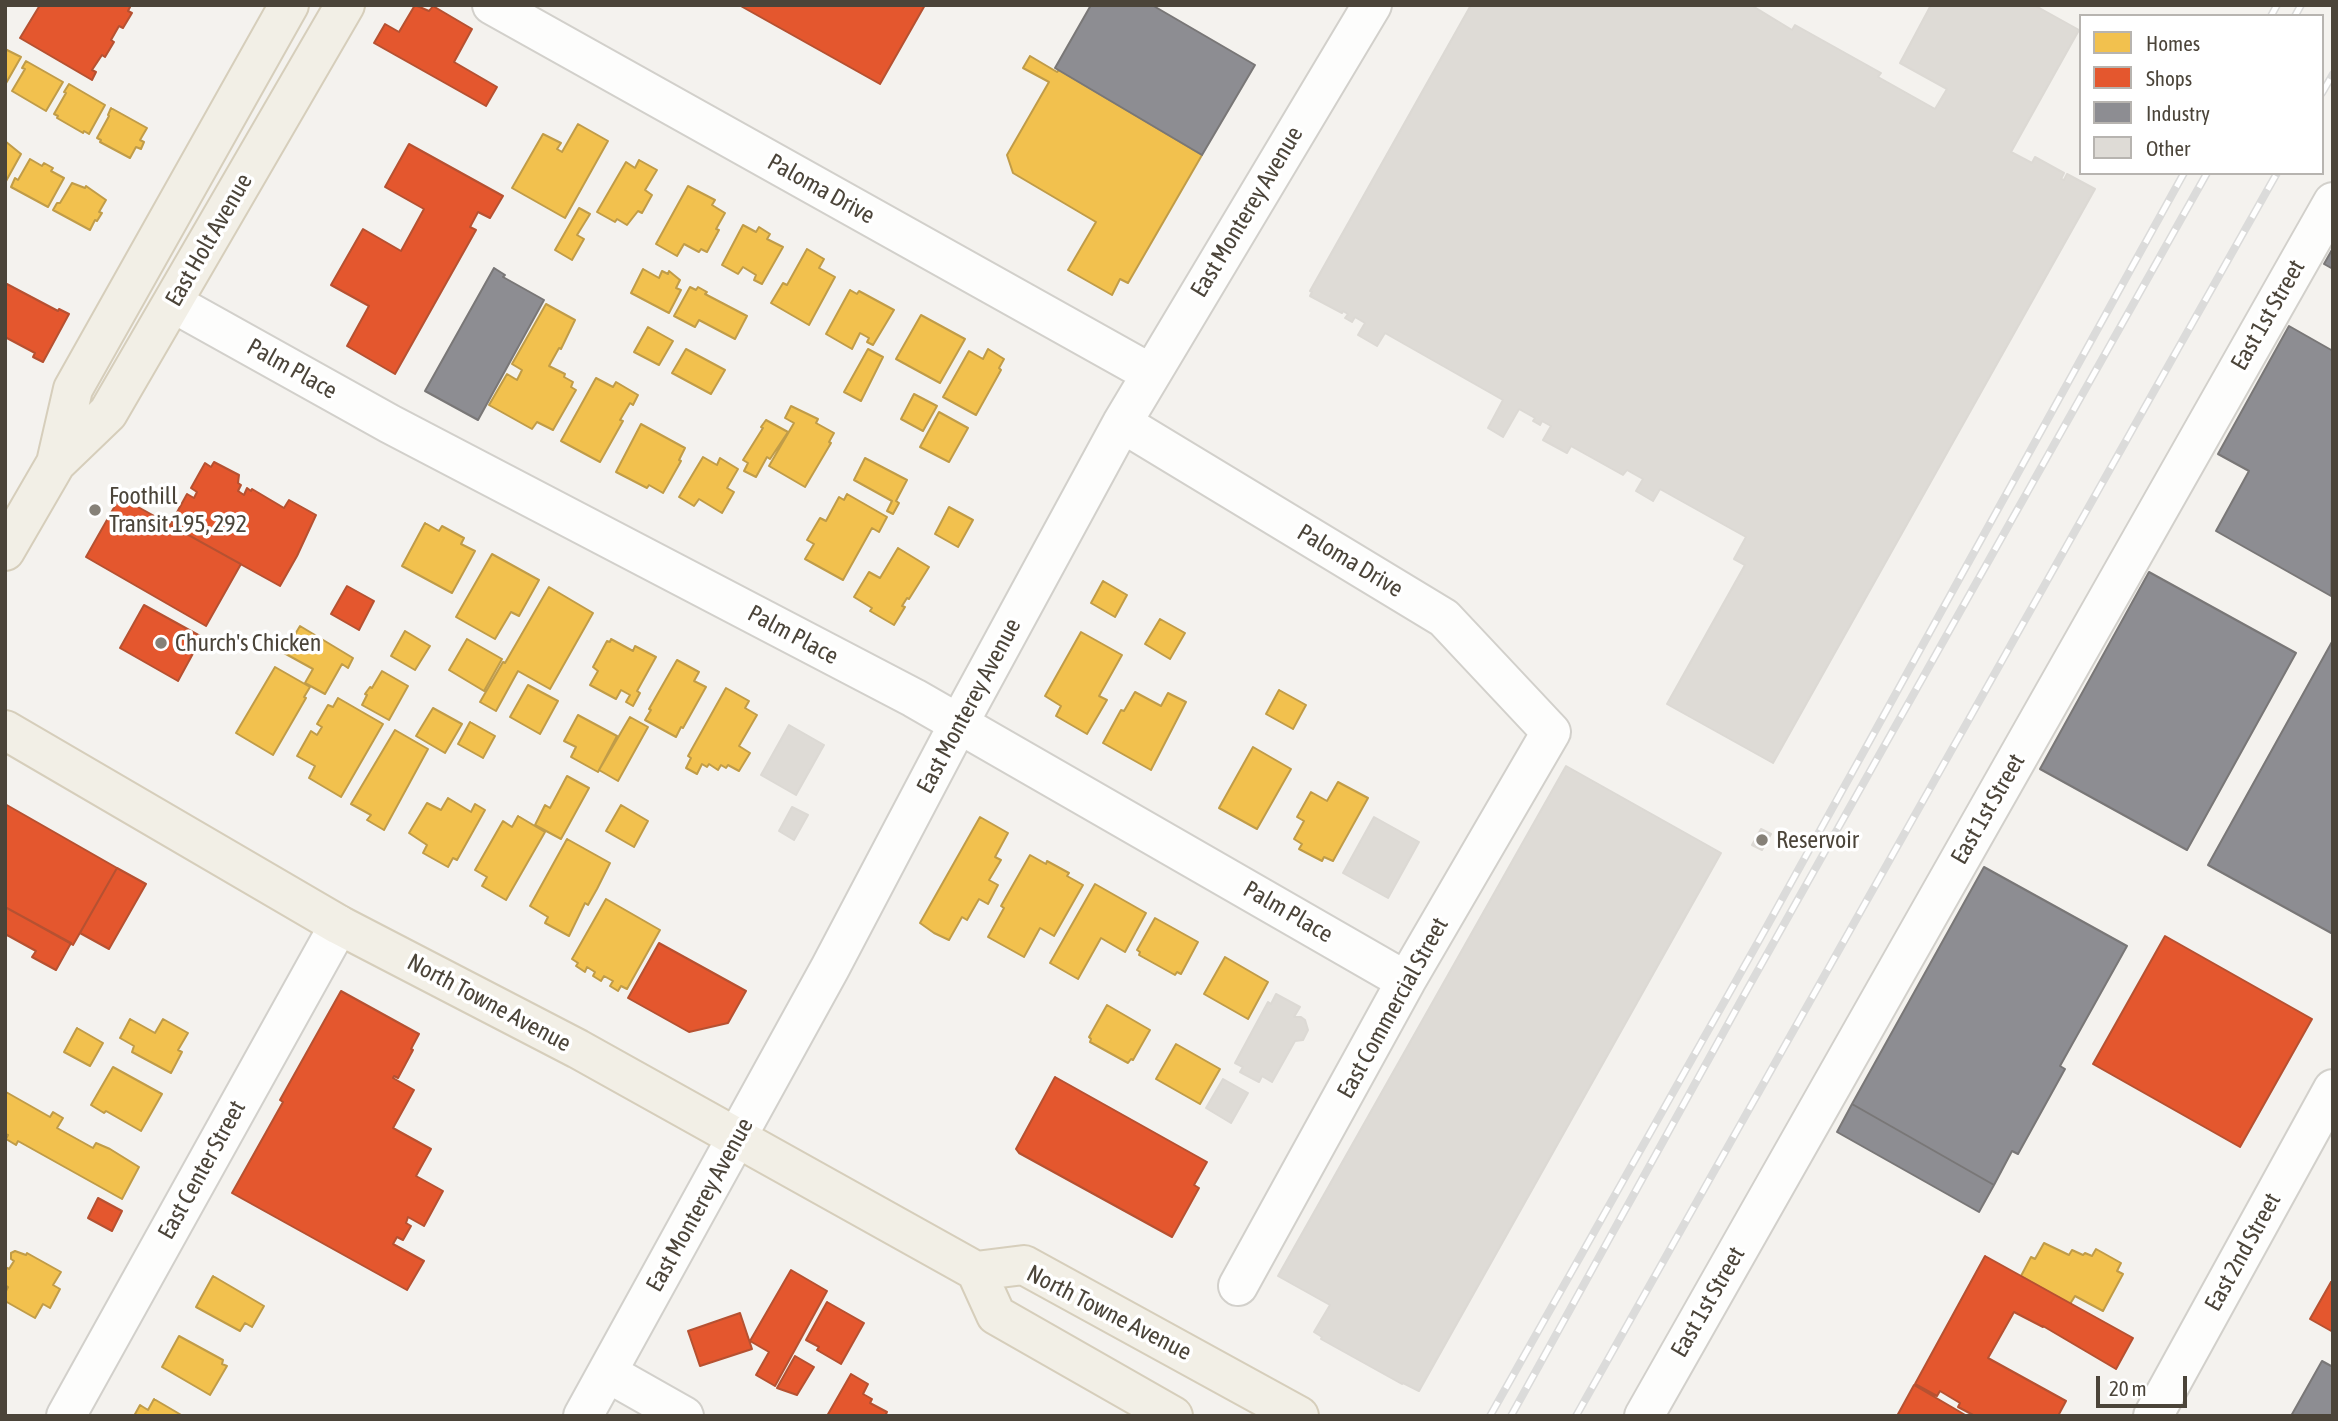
<!DOCTYPE html>
<html>
<head>
<meta charset="utf-8">
<style>
	body { margin:0 }
	#map { position:relative; width:2338px; height:1421px; overflow:hidden; background:#f4f2ee; font-family:"Asap Condensed",sans-serif }
	canvas { display:block }
	.frame { position:absolute; inset:0; border:7px solid #4b4439; pointer-events:none }
	.legend { position:absolute; left:2079px; top:14px; width:245px; height:161px; box-sizing:border-box; background:#fff; border:2px solid #b7b4b0; margin:0; padding:9px 12px; list-style:none; font-size:21px; color:#4b4439 }
	.legend li { display:flex; align-items:center; gap:14px; height:35px }
	.legend b { width:35px; border:2px solid #b7b4b0 }
	.scale { position:absolute; left:2096px; top:1376px; width:91px; height:32px; box-sizing:border-box; border:4px solid #4b4439; border-top:0; padding-left:9px; font-size:21px; line-height:24px; white-space:nowrap; color:#4b4439; -webkit-text-stroke:5px #fff; paint-order:stroke }
</style>
</head>
<body>
<div id="map">
<canvas width="2338" height="1421"></canvas>
<div class="frame"></div>
<ul class="legend">
<li><b style="height:19px;background:#f2c14e"></b>Homes</li>
<li><b style="height:19px;background:#e4572e"></b>Shops</li>
<li><b style="height:19px;background:#8d8d92"></b>Industry</li>
<li><b style="height:19px;background:#dedbd6"></b>Other</li>
</ul>
<div class="scale">20 m</div>
</div>
<script>
const ctx = document.querySelector('canvas').getContext('2d');
ctx.lineJoin = 'round';
function paint(path, color) {
  ctx.fillStyle = color;
  ctx.fill(path, 'evenodd');
}
function toPath(rows) {
  const path = new Path2D();
  for (const r of rows) {
    path.moveTo(r[0], r[1]);
    for (let i = 2; i < r.length; i += 2) path.lineTo(r[i], r[i + 1]);
  }
  return path;
}
function stroke(path, color, width, dash) {
  ctx.strokeStyle = color;
  ctx.lineWidth = width;
  ctx.lineCap = dash ? 'butt' : 'round';
  ctx.setLineDash(dash || []);
  ctx.stroke(path);
}
function write(font, color, halo, rows, align = 'center') {
  ctx.font = font + ' "Asap Condensed",sans-serif';
  ctx.lineWidth = 7;
  ctx.setLineDash([]);
  ctx.textBaseline = 'middle';
  ctx.strokeStyle = halo;
  ctx.fillStyle = color;
  for (const [text, x, y, turn = 0] of rows) {
    ctx.save();
    ctx.translate(x, y);
    ctx.rotate((+turn || 0) * Math.PI / 180);
    ctx.textAlign = isNaN(turn) ? turn : align;
    if (halo) ctx.strokeText(text, 0, 0);
    ctx.fillText(text, 0, 0);
    ctx.restore();
  }
}
const homes = toPath([
	[5,49,21,57,5,85,5,49],
	[1030,56,1057,72,1059,70,1202,155,1128,283,1120,279,1112,295,1068,270,1096,222,1013,173,1007,155,1049,82,1023,68,1030,56],
	[26,61,63,82,46,111,12,91,25,69,22,68,26,61],
	[69,84,105,105,89,134,84,131,83,133,57,118,58,116,54,114,66,93,64,92,69,84],
	[111,108,147,128,140,140,144,142,141,149,136,147,130,158,100,142,101,140,97,138,109,116,108,115,111,108],
	[578,124,608,141,565,218,512,188,543,134,561,143,557,149,562,152,578,124],
	[5,141,21,154,5,183,5,141],
	[30,159,42,166,44,163,53,168,51,171,64,178,48,207,11,187,15,178,18,180,30,159],
	[639,160,657,170,645,190,652,195,642,213,638,211,627,225,617,219,615,222,597,212,626,162,635,168,639,160],
	[72,183,85,188,86,186,106,200,99,212,102,213,97,221,95,220,90,230,53,210,57,203,60,203,72,183],
	[688,186,715,200,712,205,725,213,716,229,719,230,707,252,701,249,699,252,684,244,677,256,656,244,688,186],
	[579,208,590,214,577,235,584,239,572,260,555,250,579,208],
	[743,225,756,232,759,227,770,234,767,239,783,247,762,284,754,280,756,275,743,267,738,274,722,265,743,225],
	[807,249,824,259,819,268,835,277,809,325,771,303,783,283,787,285,807,249],
	[643,269,659,278,662,271,668,274,669,271,680,280,676,288,681,290,669,313,631,293,643,269],
	[690,287,696,290,698,287,707,292,705,294,747,316,735,339,699,320,695,327,674,316,690,287],
	[850,290,857,294,859,291,894,310,873,345,867,342,869,338,860,333,852,349,826,334,850,290],
	[546,304,575,320,561,349,559,348,549,366,565,374,564,377,573,382,571,387,576,390,553,430,537,422,532,429,489,405,507,374,517,380,522,370,512,364,546,304],
	[921,315,965,339,940,383,896,359,921,315],
	[648,327,673,341,659,365,634,352,648,327],
	[686,349,725,370,711,394,672,373,686,349],
	[868,349,883,357,861,401,844,392,868,349],
	[988,349,1004,359,999,368,1001,370,976,415,943,397,969,351,983,359,988,349],
	[596,378,613,387,616,382,638,395,633,405,630,403,620,420,623,421,600,462,561,441,596,378],
	[914,394,937,406,923,431,901,419,914,394],
	[791,406,818,419,816,423,834,433,829,442,831,443,805,487,769,466,794,423,785,418,791,406],
	[939,412,968,428,949,462,920,447,939,412],
	[766,420,788,432,770,459,767,457,756,477,744,471,748,463,743,460,763,428,761,427,766,420],
	[641,424,685,448,679,460,681,461,663,493,649,485,647,488,616,472,641,424],
	[703,457,717,465,720,458,738,469,727,488,734,492,722,513,699,499,694,506,679,497,703,457],
	[865,458,907,480,896,501,899,503,893,514,887,511,892,501,854,480,865,458],
	[847,494,887,517,879,532,872,528,843,580,805,559,814,544,807,540,820,518,826,521,839,497,844,500,847,494],
	[949,507,973,520,958,547,935,534,949,507],
	[425,523,439,531,442,526,464,538,461,544,475,551,452,593,402,566,425,523],
	[898,548,929,567,909,599,907,598,902,606,905,607,894,625,870,611,872,608,854,597,869,572,880,578,898,548],
	[492,554,539,580,519,616,511,612,495,639,456,617,492,554],
	[1103,581,1127,595,1115,617,1091,603,1103,581],
	[549,587,593,613,550,689,518,671,496,711,480,702,503,662,505,663,549,587],
	[1160,619,1185,633,1170,659,1145,644,1160,619],
	[300,626,353,658,348,668,342,664,325,694,305,683,313,669,284,653,300,626],
	[405,631,430,646,415,670,391,656,405,631],
	[1081,632,1122,655,1099,696,1107,700,1087,734,1056,716,1061,706,1045,696,1081,632],
	[467,639,502,659,484,691,449,670,467,639],
	[611,639,633,651,635,646,656,657,637,691,640,693,633,706,626,702,630,695,621,690,616,699,590,685,598,671,593,667,607,641,610,642,611,639],
	[677,660,699,672,694,681,706,687,683,728,681,727,676,737,645,720,651,710,649,709,677,660],
	[275,667,310,687,304,697,306,698,273,755,236,733,275,667],
	[382,671,408,686,389,720,362,705,367,695,365,694,370,687,372,688,382,671],
	[528,685,558,701,540,734,510,717,528,685],
	[726,688,749,701,745,708,757,715,739,746,750,753,739,771,728,765,726,768,721,765,718,770,709,764,707,767,702,764,697,774,686,768,691,758,688,756,726,688],
	[1279,690,1306,705,1293,729,1266,714,1279,690],
	[1135,692,1161,706,1168,693,1186,702,1151,770,1103,743,1121,710,1124,711,1135,692],
	[338,698,383,724,341,797,309,778,315,766,297,756,311,731,317,735,322,727,317,724,328,705,333,707,338,698],
	[433,708,462,724,445,753,416,736,433,708],
	[578,715,617,736,598,772,571,757,576,747,564,741,578,715],
	[630,717,648,727,618,781,599,770,630,717],
	[470,722,495,736,483,758,458,744,470,722],
	[395,730,428,749,384,830,367,820,371,815,351,804,395,730],
	[1253,747,1291,769,1257,829,1219,808,1253,747],
	[567,776,589,788,561,839,535,825,545,805,550,808,567,776],
	[1338,782,1368,798,1333,861,1324,857,1322,861,1299,849,1302,844,1294,839,1304,821,1297,817,1311,792,1327,801,1338,782],
	[448,798,471,812,475,804,485,810,457,860,453,858,448,867,423,853,427,845,409,833,427,803,441,810,448,798],
	[621,805,648,821,634,847,606,831,621,805],
	[518,816,545,832,506,900,482,886,487,877,475,870,503,821,512,827,518,816],
	[980,817,1008,833,995,857,1001,860,989,880,998,885,988,904,979,899,967,920,962,917,949,940,934,933,920,923,980,817],
	[567,839,610,863,597,889,588,905,585,903,569,936,545,923,548,917,530,906,567,839],
	[1030,855,1046,864,1047,861,1069,873,1067,876,1083,885,1054,936,1040,928,1024,957,988,937,1004,908,1001,906,1030,855],
	[1095,884,1146,913,1125,952,1101,938,1078,979,1050,963,1095,884],
	[606,899,660,930,627,989,621,986,618,991,610,986,613,981,604,976,601,981,593,976,595,972,587,967,585,972,576,966,578,963,572,959,606,899],
	[1155,918,1198,942,1181,974,1177,972,1175,975,1139,955,1140,952,1137,950,1155,918],
	[1225,957,1268,982,1248,1019,1204,994,1225,957],
	[1107,1005,1150,1030,1133,1060,1131,1059,1128,1063,1090,1042,1091,1039,1089,1037,1107,1005],
	[130,1019,155,1033,163,1019,188,1033,178,1050,182,1052,171,1073,132,1052,134,1046,120,1038,130,1019],
	[77,1028,103,1043,90,1066,64,1052,77,1028],
	[1176,1044,1220,1069,1200,1104,1156,1079,1176,1044],
	[113,1067,162,1094,141,1131,106,1111,104,1113,91,1105,113,1067],
	[6,1092,50,1117,53,1112,63,1118,57,1128,93,1148,96,1143,110,1149,139,1167,122,1199,18,1141,16,1145,6,1139,8,1135,5,1134,6,1092],
	[2044,1243,2069,1255,2072,1250,2083,1255,2085,1253,2092,1256,2096,1249,2121,1263,2117,1271,2123,1274,2103,1311,2075,1296,2070,1304,2021,1276,2031,1257,2035,1259,2044,1243],
	[15,1251,26,1255,27,1253,61,1272,53,1285,60,1289,50,1308,43,1304,35,1318,5,1301,5,1293,8,1287,5,1285,5,1267,9,1269,14,1261,11,1259,11,1253,15,1251],
	[213,1276,264,1306,252,1327,245,1323,240,1331,196,1307,213,1276],
	[179,1336,223,1360,222,1364,227,1366,210,1395,162,1367,179,1336],
	[154,1399,183,1416,134,1416,140,1405,148,1410,154,1399]
]);
paint(homes, '#f2c14e');
stroke(homes, '#c09c48', 2);
const shops = toPath([
	[40,5,131,5,128,11,132,13,123,28,119,26,111,40,114,42,105,57,102,55,92,70,96,72,92,80,20,38,40,5],
	[415,5,429,11,433,6,472,29,454,62,497,87,486,106,374,43,385,24,399,32,415,5],
	[739,5,925,5,880,84,739,5],
	[409,144,503,196,490,218,478,212,470,227,476,230,395,374,347,346,369,306,331,285,363,229,401,251,424,209,385,187,409,144],
	[5,283,58,311,59,309,69,314,43,362,33,357,35,353,5,337,5,283],
	[214,462,239,475,238,483,241,485,238,491,244,495,247,488,251,491,252,489,284,508,289,500,316,515,297,556,280,586,170,525,187,494,194,498,197,492,191,488,205,463,211,467,214,462],
	[120,497,241,564,206,626,86,557,120,497],
	[347,586,374,601,359,630,331,614,347,586],
	[144,605,202,637,178,681,120,648,144,605],
	[5,804,117,868,73,945,5,907,5,804],
	[117,868,146,884,109,949,80,933,117,868],
	[5,907,71,943,56,970,32,957,36,951,7,935,5,938,5,907],
	[2165,936,2312,1019,2240,1147,2093,1064,2165,936],
	[659,943,746,991,728,1023,689,1032,628,998,659,943],
	[341,991,419,1034,411,1049,413,1050,398,1078,394,1076,393,1078,414,1090,393,1128,431,1149,416,1176,443,1191,424,1226,408,1217,406,1223,411,1226,403,1240,397,1237,393,1244,424,1261,407,1290,232,1193,283,1102,280,1100,341,991],
	[1055,1077,1207,1162,1194,1185,1199,1188,1172,1237,1019,1153,1016,1149,1055,1077],
	[98,1198,122,1211,112,1231,88,1218,98,1198],
	[1985,1256,2133,1338,2116,1369,2043,1326,2043,1327,2014,1312,1988,1358,2066,1401,2058,1416,1975,1416,1958,1407,1960,1403,1940,1391,1937,1396,1915,1384,1985,1256],
	[791,1270,827,1291,775,1386,756,1375,769,1352,750,1341,791,1270],
	[2331,1282,2333,1282,2333,1332,2310,1319,2331,1282],
	[827,1302,864,1323,841,1364,817,1350,819,1347,806,1340,827,1302],
	[740,1313,752,1349,700,1366,688,1331,740,1313],
	[795,1356,814,1367,797,1395,777,1388,795,1356],
	[851,1374,868,1384,863,1394,872,1399,870,1403,887,1412,885,1416,827,1416,851,1374],
	[1914,1385,1967,1416,1897,1416,1914,1385]
]);
paint(shops, '#e4572e');
stroke(shops, '#b65131', 2);
const industry = toPath([
	[1091,5,1152,5,1255,65,1202,155,1055,68,1091,5],
	[2333,248,2333,269,2324,264,2333,248],
	[494,268,505,275,503,277,544,300,478,420,425,391,494,268],
	[2289,326,2333,351,2331,596,2216,531,2249,471,2218,454,2289,326],
	[2149,572,2296,653,2187,850,2040,769,2149,572],
	[2333,640,2333,934,2208,865,2333,640],
	[1984,867,2127,946,2060,1066,2065,1069,2018,1154,2012,1151,1994,1185,1852,1104,1984,867],
	[1852,1104,1994,1185,1979,1212,1837,1132,1852,1104],
	[2322,1361,2333,1367,2333,1416,2291,1416,2322,1361]
]);
paint(industry, '#8d8d92');
stroke(industry, '#797777', 2);
const building = toPath([
	[1471,5,1751,5,1792,30,1795,25,1881,73,1878,77,1935,109,1947,89,1900,63,1931,5,2034,5,2079,30,2011,152,2032,163,2035,157,2064,173,2061,179,2064,180,2067,174,2095,189,1773,763,1667,704,1745,565,1734,559,1746,537,1660,489,1653,501,1636,491,1643,479,1627,470,1623,475,1571,446,1567,453,1543,440,1551,426,1542,421,1540,425,1533,421,1535,418,1519,409,1503,437,1488,428,1503,400,1385,333,1377,346,1358,335,1365,323,1355,317,1352,322,1345,318,1348,314,1343,311,1342,313,1310,296,1312,292,1310,291,1471,5],
	[789,725,824,745,796,795,761,775,789,725],
	[1566,766,1721,853,1419,1391,1403,1383,1402,1384,1321,1339,1322,1337,1314,1332,1330,1305,1278,1276,1566,766],
	[792,807,808,815,794,840,779,831,792,807],
	[1374,817,1419,842,1388,898,1343,873,1374,817],
	[1761,829,1771,834,1762,850,1752,845,1761,829],
	[1276,994,1300,1007,1294,1017,1301,1017,1305,1020,1308,1030,1303,1040,1295,1041,1272,1082,1262,1076,1259,1082,1240,1072,1243,1067,1235,1063,1268,1002,1271,1004,1276,994],
	[1223,1079,1248,1093,1231,1123,1206,1108,1223,1079]
]);
paint(building, '#dedbd6');
stroke(building, '#dcd9d4', 2);
const minor = toPath([
	[492,5,1150,373],
	[173,303,390,424,914,698,1406,981],
	[1122,423,1444,618,1551,732,1406,981,1238,1286],
	[608,1373,684,1416],
	[66,1416,339,925],
	[583,1416,830,968,959,723,1122,423,1372,5],
	[1644,1416,2333,202],
	[2153,1416,2333,1089]
]);
const major = toPath([
	[56,463,73,389,289,5],
	[5,551,56,463,108,413,345,5],
	[5,730,339,925,578,1049,976,1271,1024,1265,1299,1416],
	[976,1271,996,1315,1173,1416]
]);
stroke(minor, '#d2d0cb', 42);
stroke(major, '#d6cebb', 42);
stroke(minor, '#fdfdfc', 38);
stroke(major, '#f2efe6', 38);
const rail = toPath([
	[2271,16,2277,5],
	[2295,16,2301,5],
	[2322,93,2333,74],
	[1490,1416,1766,928,2184,173],
	[1511,1416,1748,988,2207,173],
	[1576,1416,2277,173]
]);
stroke(rail, '#dbdbda', 8);
stroke(rail, '#fff', 5, [16]);
for (const [x, y, r, color] of [
	[95,510,7,"#868178"],
	[161,643,7,"#868178"],
	[1762,840,7,"#868178"]
]) {
  const dot = new Path2D();
  dot.arc(x, y, r, 0, 2 * Math.PI);
  ctx.fillStyle = color;
  ctx.fill(dot);
  stroke(dot, '#fff', 2.5);
}
write('24px', '#4b4439', '#fff', [
	["Paloma Drive",821,189,29],
	["East Monterey Avenue",1247,212,-59],
	["East Holt Avenue",209,240,-60],
	["East 1st Street",2268,315,-60],
	["Palm Place",292,369,29],
	["Paloma Drive",1350,561,31],
	["Palm Place",793,635,28],
	["East Monterey Avenue",969,706,-62],
	["East 1st Street",1988,809,-60],
	["Palm Place",1288,912,30],
	["North Towne Avenue",489,1003,28],
	["East Commercial Street",1393,1008,-61],
	["East Center Street",202,1170,-61],
	["East Monterey Avenue",700,1205,-61],
	["East 2nd Street",2243,1252,-61],
	["East 1st Street",1708,1302,-60],
	["North Towne Avenue",1109,1313,27]
]);
write('24px', '#4b4439', '#fff', [
	["Foothill",109,496],
	["Transit 195, 292",109,524],
	["Church's Chicken",175,643],
	["Reservoir",1776,840]
], 'left');
</script>
</body>
</html>
